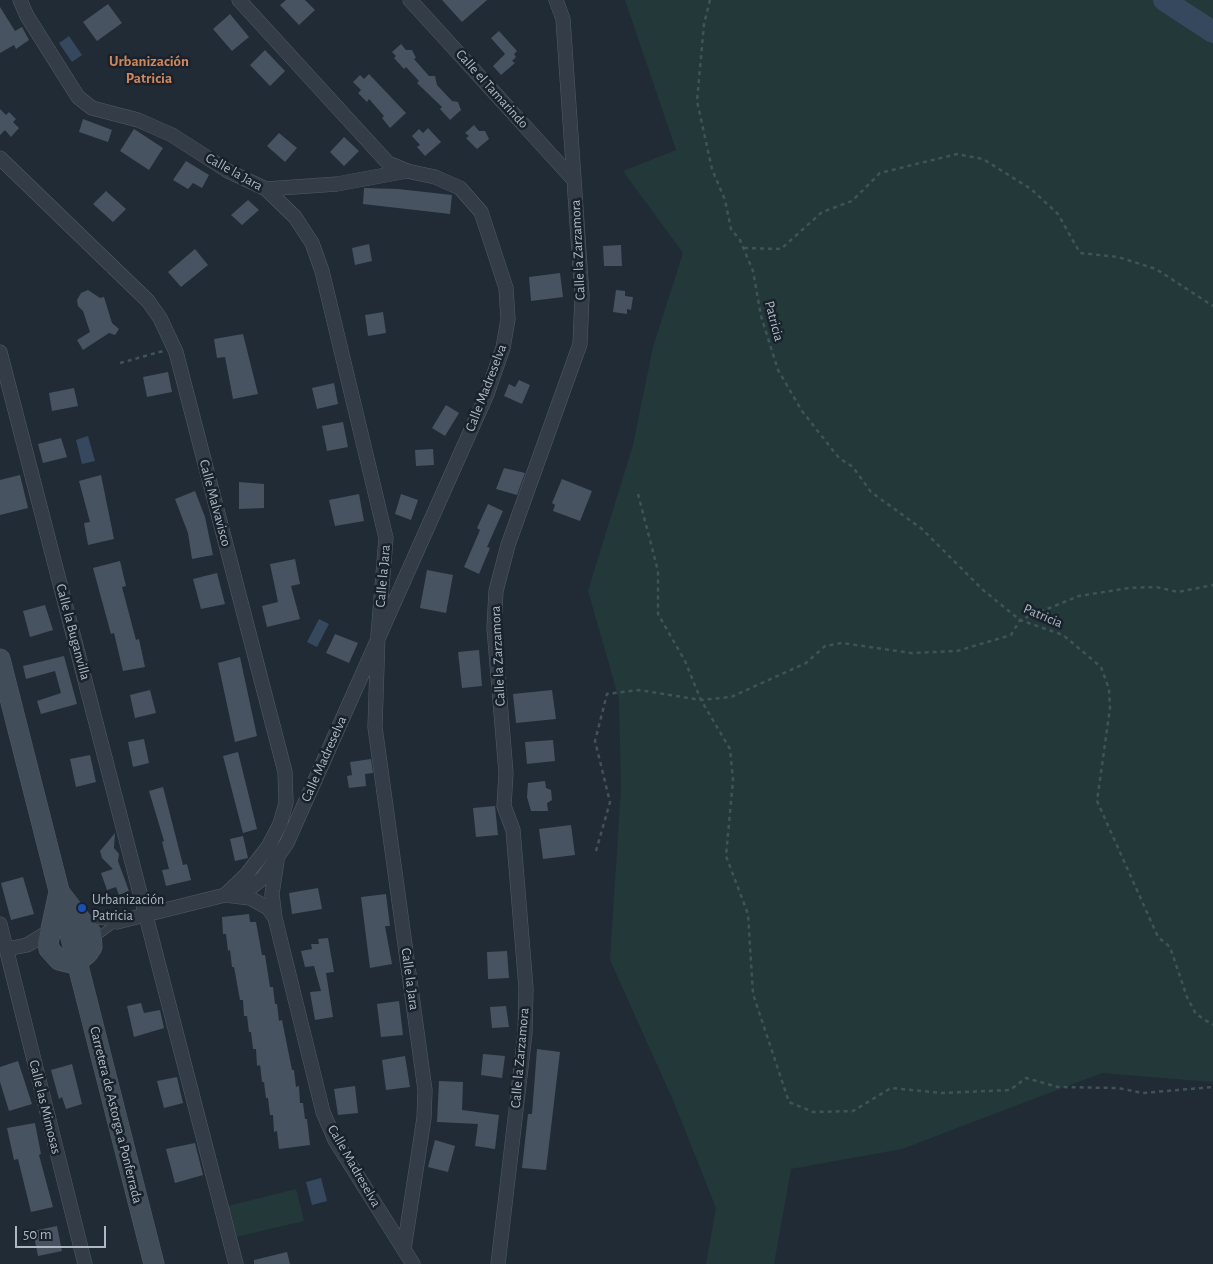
<!DOCTYPE html>
<html>
<head>
<meta charset="utf-8">
<style>
	body { margin:0 }
	#map { position:relative; width:1213px; height:1264px; overflow:hidden; background:#212b36; font-family:"Alegreya Sans",sans-serif }
	canvas { display:block }
	.scale { position:absolute; left:15px; top:1226px; width:91px; height:22px; box-sizing:border-box; border:2px solid #aeb8c4; border-top:0; padding-left:6px; font-size:15px; line-height:18px; white-space:nowrap; color:#aeb8c4; -webkit-text-stroke:4px #19222b; paint-order:stroke }
</style>
</head>
<body>
<div id="map">
<canvas width="1213" height="1264"></canvas>
<div class="scale">50 m</div>
</div>
<script>
const ctx = document.querySelector('canvas').getContext('2d');
ctx.lineJoin = 'round';
function paint(path, color) {
  ctx.fillStyle = color;
  ctx.fill(path, 'evenodd');
}
function toPath(rows) {
  const path = new Path2D();
  for (const r of rows) {
    path.moveTo(r[0], r[1]);
    for (let i = 2; i < r.length; i += 2) path.lineTo(r[i], r[i + 1]);
  }
  return path;
}
function stroke(path, color, width, dash) {
  ctx.strokeStyle = color;
  ctx.lineWidth = width;
  ctx.lineCap = dash ? 'butt' : 'round';
  ctx.setLineDash(dash || []);
  ctx.stroke(path);
}
function write(font, color, halo, rows, align = 'center') {
  ctx.font = font + ' "Alegreya Sans",sans-serif';
  ctx.lineWidth = 5;
  ctx.setLineDash([]);
  ctx.textBaseline = 'middle';
  ctx.strokeStyle = halo;
  ctx.fillStyle = color;
  for (const [text, x, y, turn = 0] of rows) {
    ctx.save();
    ctx.translate(x, y);
    ctx.rotate((+turn || 0) * Math.PI / 180);
    ctx.textAlign = isNaN(turn) ? turn : align;
    if (halo) ctx.strokeText(text, 0, 0);
    ctx.fillText(text, 0, 0);
    ctx.restore();
  }
}
paint(toPath([
	[625,0,1213,0,1213,1082,1102,1073,902,1149,791,1169,774,1264,706,1264,716,1208,673,1100,610,960,621,789,619,699,588,591,633,445,653,347,683,253,623,171,676,150],
	[296,1189,304,1221,236,1237,228,1206]
]), '#233838');
paint(toPath([
	[69,36,82,55,72,62,59,43],
	[88,436,95,461,82,464,76,440],
	[319,619,329,624,317,647,307,642],
	[321,1178,327,1201,312,1205,306,1182]
]), '#35485d');
stroke(toPath([
	[1164,0,1213,32]
]), '#35485d', 22);
paint(toPath([
	[286,0,305,0,315,10,299,25,280,5],
	[442,0,487,0,462,22],
	[108,4,122,23,97,41,83,22],
	[0,7,15,31,22,27,29,40,16,49,14,45,0,53],
	[230,14,249,37,232,51,213,29],
	[499,31,517,51,514,54,516,57,512,61,515,63,501,75,493,66,505,54,491,38],
	[401,44,406,50,412,50,416,58,414,59,429,76,435,76,437,85,452,101,458,102,461,110,450,120,440,109,442,107,417,83,419,81,406,67,404,69,394,58,396,56,392,52],
	[265,50,285,71,270,86,250,65],
	[369,74,406,113,390,128,382,118,384,116,369,99,367,102,358,93,361,90,353,82,360,75,364,79],
	[0,109,6,115,9,112,16,119,13,122,19,128,11,137,5,130,0,135],
	[83,119,112,130,108,142,79,132],
	[474,125,479,131,485,131,489,139,477,149,466,138,469,136,465,133],
	[428,128,441,142,425,156,417,147,420,145,412,136,419,129,423,133],
	[134,129,163,148,149,170,120,151],
	[279,133,297,148,285,162,267,146],
	[344,137,359,151,344,166,330,152],
	[186,161,209,175,202,188,193,183,188,189,173,180],
	[364,188,398,189,452,195,450,214,363,204],
	[106,191,126,209,113,222,93,204],
	[248,200,259,210,242,225,231,215],
	[369,244,372,261,355,265,352,248],
	[621,245,622,266,604,266,603,246],
	[195,249,208,265,181,287,168,272],
	[560,273,563,297,531,301,529,277],
	[88,290,100,298,104,297,112,323,119,329,115,335,109,333,83,350,77,340,90,332,83,311,78,306,77,300,81,293],
	[616,290,625,291,625,296,633,297,631,310,627,309,627,314,613,312],
	[383,312,386,333,368,336,365,315],
	[243,334,258,394,233,399,225,357,217,358,214,339],
	[168,372,172,392,147,397,143,377],
	[519,380,530,385,522,404,504,396,509,384,515,387],
	[334,383,338,404,317,409,312,388],
	[74,388,78,406,52,411,49,393],
	[446,405,459,413,445,436,432,428],
	[343,422,348,447,327,451,322,426],
	[61,438,67,457,43,463,38,444],
	[433,449,434,465,416,466,415,450],
	[504,468,525,473,517,495,496,489],
	[20,475,28,508,0,515,0,480],
	[101,475,114,539,88,545,84,523,90,522,79,481],
	[562,479,592,491,580,521,553,511,555,505,552,503],
	[239,482,264,484,264,508,239,509],
	[195,491,205,517,213,555,192,559,188,533,175,499],
	[359,494,364,521,335,526,329,500],
	[401,494,418,500,411,520,395,514],
	[488,504,503,511,487,547,490,548,479,574,464,567,480,530,477,528],
	[295,559,300,584,291,586,300,619,267,627,262,606,278,602,270,564],
	[120,561,126,586,122,587,136,640,139,639,145,667,123,671,114,633,111,634,93,568],
	[427,570,453,575,446,613,420,608],
	[217,573,225,604,201,609,193,579],
	[45,605,53,630,30,637,23,611],
	[335,634,358,643,349,663,326,653],
	[479,650,482,686,462,688,458,652],
	[64,656,77,704,41,714,37,701,61,693,55,671,26,679,23,666],
	[240,657,257,736,235,742,218,663],
	[150,690,156,713,135,718,130,695],
	[552,690,556,719,516,723,513,694],
	[144,739,149,763,133,767,128,742],
	[553,740,555,761,527,764,525,742],
	[238,752,257,829,243,833,223,756],
	[90,755,96,782,76,787,70,759],
	[371,759,373,773,365,774,366,786,349,788,347,776,352,775,350,762],
	[545,781,546,788,551,790,552,800,547,803,548,811,531,811,527,797,528,783],
	[163,787,183,865,187,864,191,880,166,886,162,870,169,869,162,842,164,841,149,791],
	[495,806,498,835,476,837,473,808],
	[571,825,575,855,543,859,539,829],
	[115,833,114,848,119,854,118,861,129,891,119,895,116,887,107,890,101,873,113,869,102,858,100,851],
	[243,836,248,858,235,861,230,839],
	[23,877,34,914,11,920,1,883],
	[318,888,322,909,292,914,289,893],
	[386,894,390,926,385,926,392,964,370,968,361,897],
	[249,914,250,922,256,922,262,955,265,955,270,987,273,987,275,1004,277,1004,279,1021,282,1020,292,1070,294,1070,296,1087,299,1086,300,1103,303,1103,305,1119,307,1119,310,1145,279,1149,277,1131,274,1132,273,1115,270,1115,268,1098,266,1098,264,1082,262,1082,260,1065,257,1066,256,1049,253,1049,251,1032,249,1032,247,1016,244,1016,243,1000,240,1000,234,967,232,967,230,950,228,951,226,934,223,934,222,917],
	[328,938,334,972,326,973,333,1017,315,1020,310,992,321,991,314,966,305,967,301,951,312,949,311,944,319,944,318,939],
	[507,951,509,978,488,979,487,952],
	[399,1001,403,1035,381,1037,377,1004],
	[141,1003,144,1013,160,1010,164,1028,134,1037,127,1006],
	[506,1006,509,1027,492,1028,490,1007],
	[537,1049,560,1052,546,1170,522,1168,528,1114,532,1114],
	[483,1054,505,1056,502,1078,481,1075],
	[405,1056,410,1087,386,1090,382,1060],
	[18,1061,32,1104,9,1111,0,1082,0,1067],
	[72,1064,82,1104,66,1109,62,1097,59,1099,51,1070],
	[177,1077,183,1103,164,1108,157,1081],
	[439,1081,463,1082,462,1110,499,1115,495,1149,475,1146,478,1124,437,1122],
	[355,1086,358,1113,338,1115,334,1089],
	[35,1123,41,1154,39,1155,53,1207,31,1212,18,1159,14,1160,7,1128],
	[435,1140,455,1146,448,1172,428,1167],
	[195,1143,203,1175,175,1183,166,1149],
	[57,1226,62,1251,38,1256,33,1231],
	[287,1252,290,1264,254,1264,254,1260]
]), '#475360');
const lane = toPath([
	[85,920,117,922],
	[95,938,117,922]
]);
const street = toPath([
	[20,0,27,16,78,97,92,108,138,120,172,135,228,171,266,189,295,217,312,243,322,271,386,538,378,635,375,727,425,1090,424,1118,404,1249],
	[410,0,573,179],
	[0,158,148,301,160,318,176,352,285,772,286,803,280,824,268,847,246,875,225,895],
	[266,189,337,184,407,171],
	[0,352,236,1264],
	[277,861,272,894,275,918,323,1112,335,1140,413,1264],
	[225,895,249,889,263,878,287,843,487,394,503,348,508,319,506,288,481,212,460,188,435,177,407,171,388,163,239,0],
	[117,922,225,895,250,898,268,908,275,918],
	[0,924,85,1264],
	[7,949,27,945,50,931],
	[498,1264,525,1033,526,988,513,830,504,806,506,773,494,628,496,591,508,545,580,344,582,296,563,19,556,0]
]);
const secondary = toPath([
	[0,659,154,1264],
	[59,892,91,933,92,947,88,953,77,962,71,963,59,960,49,949,48,943,59,892]
]);
stroke(lane, '#515b65', 8);
stroke(street, '#515b65', 15);
stroke(secondary, '#515b65', 21);
stroke(toPath([
	[710,0,704,24,697,101,712,169,725,200,731,229,740,240,753,271,761,316,778,370,802,411,839,458,853,467,871,492,922,529,983,590,1020,620,1063,635,1101,667,1109,689,1110,708,1097,801,1158,937,1170,947,1187,997,1196,1014,1213,1025],
	[744,248,781,249,822,212,852,201,880,173,957,154,983,159,1031,189,1058,214,1080,253,1118,257,1156,269,1213,306],
	[120,363,163,351],
	[638,494,658,571,658,614,685,661,701,700,730,749,733,780,726,856,748,914,753,994,789,1102,813,1112,853,1111,891,1088,942,1093,1010,1090,1026,1078,1058,1087,1118,1088,1143,1093,1213,1087],
	[596,851,610,802,595,741,607,694,639,690,701,700,731,697,806,663,825,646,842,643,911,653,957,651,1011,635,1020,620,1079,596,1129,588,1156,587,1178,592,1213,585]
]), '#405455', 2.5, [4, 4]);
stroke(lane, '#343d47', 7);
stroke(street, '#343d47', 14);
stroke(secondary, '#424d5a', 20);
for (const [x, y, r, color] of [
	[82,908,5,"#1a4fb4"]
]) {
  const dot = new Path2D();
  dot.arc(x, y, r, 0, 2 * Math.PI);
  ctx.fillStyle = color;
  ctx.fill(dot);
  stroke(dot, '#19222b', 2);
}
write('14px', '#aeb8c4', '#19222b', [
	["Calle el Tamarindo",492,89,48],
	["Calle la Jara",234,172,29],
	["Calle la Zarzamora",578,250,-93],
	["Patricia",774,321,75],
	["Calle Madreselva",486,388,-69],
	["Calle Malvavisco",215,503,75],
	["Calle la Jara",383,576,-85],
	["Patricia",1043,616,23],
	["Calle la Buganvilla",73,632,75],
	["Calle la Zarzamora",498,656,-93],
	["Calle Madreselva",324,759,-66],
	["Calle la Jara",410,979,82],
	["Calle la Zarzamora",520,1058,-85],
	["Calle las Mimosas",45,1107,76],
	["Carretera de Astorga a Ponferrada",116,1115,76],
	["Calle Madreselva",354,1166,60]
]);
write('14px', '#aeb8c4', '#19222b', [
	["Urbanización",92,900],
	["Patricia",92,916]
], 'left');
write('bold 15px', '#cf875e', '#19222b', [
	["Urbanización",149,61],
	["Patricia",149,78]
]);
</script>
</body>
</html>
